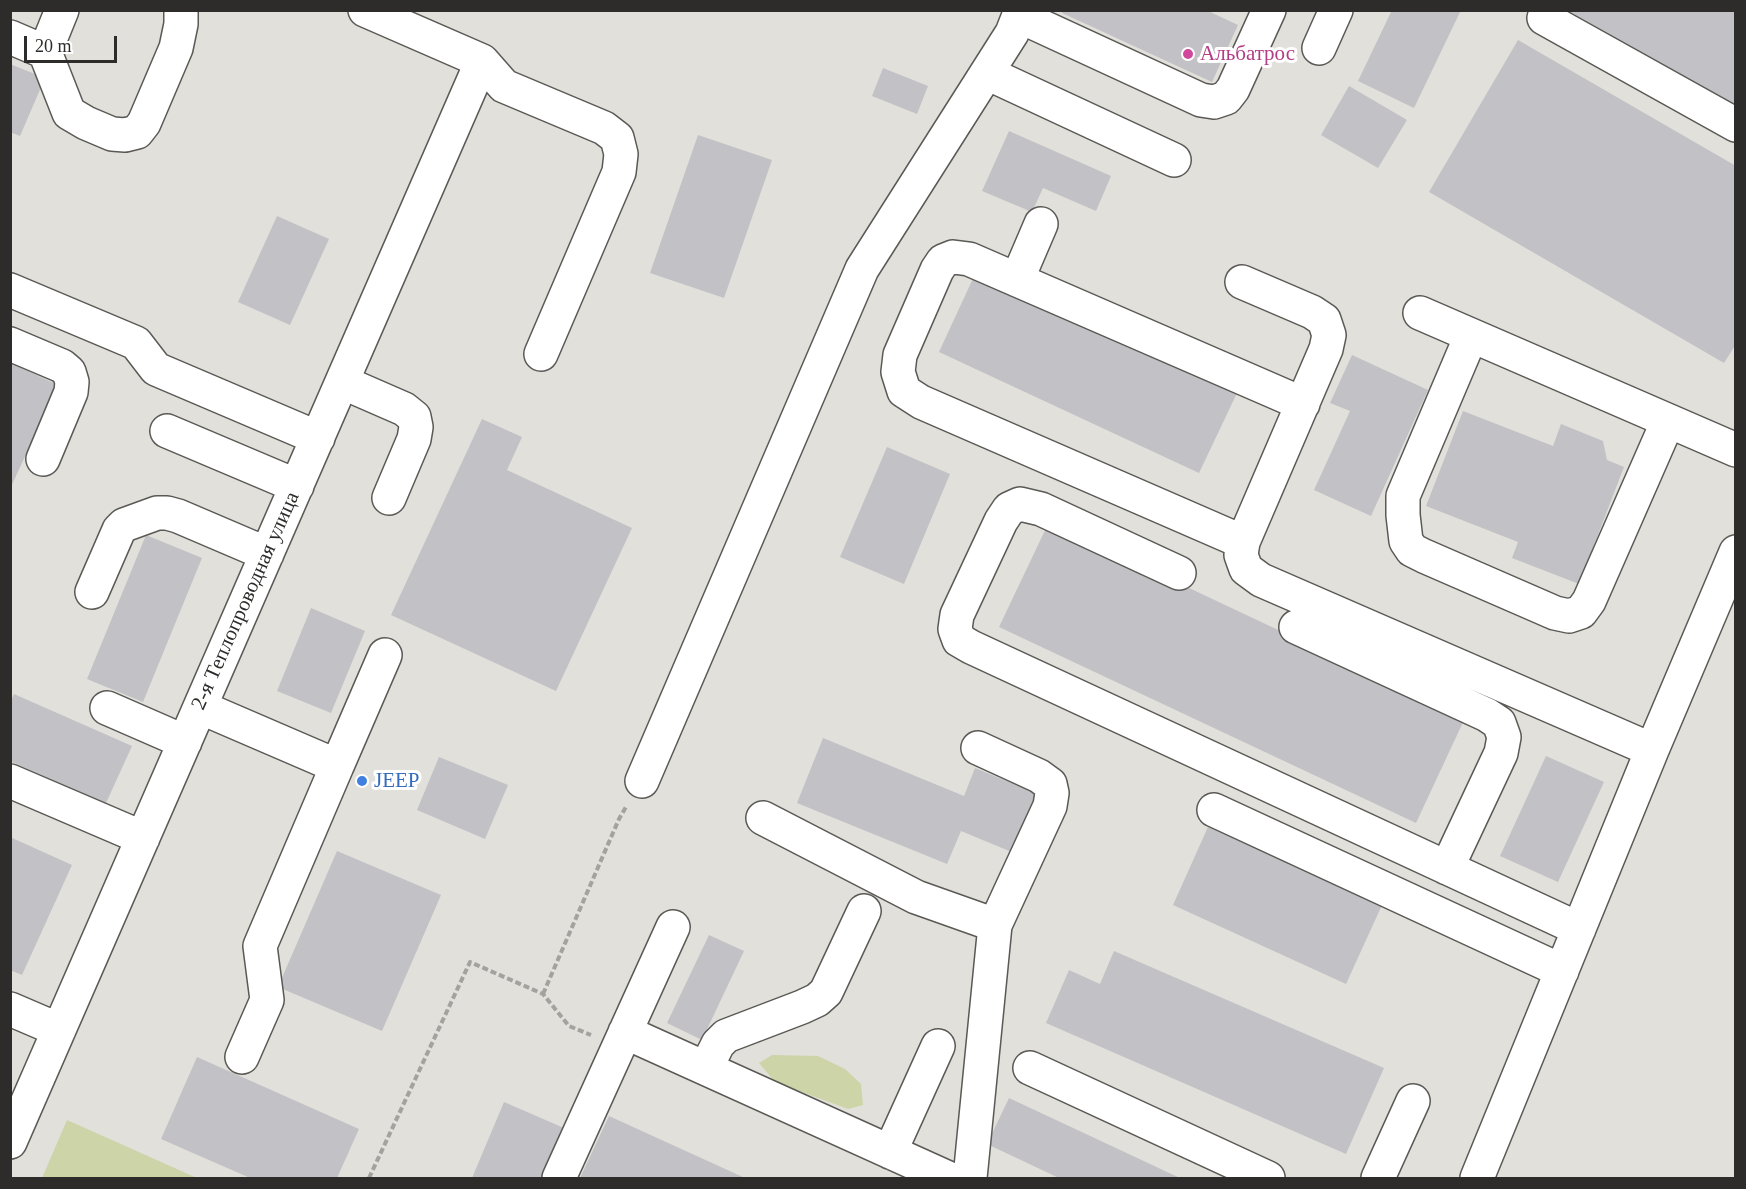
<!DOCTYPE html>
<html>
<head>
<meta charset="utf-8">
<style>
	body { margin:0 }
	#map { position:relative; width:1746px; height:1189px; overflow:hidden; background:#e1e0db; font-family:Georgia,serif }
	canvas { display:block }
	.frame { position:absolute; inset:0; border:12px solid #2d2c2a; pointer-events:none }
	.scale { position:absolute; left:24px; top:36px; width:93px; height:27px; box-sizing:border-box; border:3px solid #2d2c2a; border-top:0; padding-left:8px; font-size:18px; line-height:21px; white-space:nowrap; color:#2d2c2a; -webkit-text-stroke:4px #fff; paint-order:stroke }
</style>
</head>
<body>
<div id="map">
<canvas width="1746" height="1189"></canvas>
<div class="frame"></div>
<div class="scale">20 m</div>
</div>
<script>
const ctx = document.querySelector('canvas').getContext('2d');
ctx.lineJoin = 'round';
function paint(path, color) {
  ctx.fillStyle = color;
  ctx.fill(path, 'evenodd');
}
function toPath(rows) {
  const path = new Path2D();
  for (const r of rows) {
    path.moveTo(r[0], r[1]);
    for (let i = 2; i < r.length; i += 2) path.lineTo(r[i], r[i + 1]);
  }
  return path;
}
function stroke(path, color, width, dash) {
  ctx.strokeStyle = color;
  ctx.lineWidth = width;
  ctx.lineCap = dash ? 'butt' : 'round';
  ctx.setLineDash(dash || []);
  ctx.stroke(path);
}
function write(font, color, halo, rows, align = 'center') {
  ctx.font = font + ' Georgia,serif';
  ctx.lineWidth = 6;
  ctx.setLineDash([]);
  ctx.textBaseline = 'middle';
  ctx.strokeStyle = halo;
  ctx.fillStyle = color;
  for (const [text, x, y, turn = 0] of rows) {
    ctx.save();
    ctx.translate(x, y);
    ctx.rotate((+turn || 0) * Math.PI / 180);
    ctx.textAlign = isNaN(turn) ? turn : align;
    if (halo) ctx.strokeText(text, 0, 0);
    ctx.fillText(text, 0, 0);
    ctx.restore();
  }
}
paint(toPath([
	[772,1055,818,1056,845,1069,861,1084,863,1105,848,1109,775,1082,759,1063],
	[67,1120,197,1178,42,1178]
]), '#cdd4a7');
paint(toPath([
	[1063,10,1206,10,1238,25,1212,82,1062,13],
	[1392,10,1461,10,1414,108,1358,81],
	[1567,10,1736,10,1736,105],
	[1518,40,1736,166,1736,344,1724,363,1429,192],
	[10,64,45,78,20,136,10,132],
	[883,68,928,86,917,114,872,96],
	[1349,86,1407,120,1378,168,1321,135],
	[1009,131,1111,176,1096,211,1043,188,1032,212,982,191],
	[698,135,772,160,724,298,650,273],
	[277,216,329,239,290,325,238,302],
	[976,272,1237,393,1199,473,939,352],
	[1352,355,1428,390,1371,516,1314,490,1350,411,1330,403],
	[10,363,58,385,10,489],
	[1463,411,1553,446,1561,424,1603,441,1607,460,1624,467,1579,584,1512,558,1518,542,1426,506],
	[482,419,522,437,507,470,632,528,556,691,391,615],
	[887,447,950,474,904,584,840,557],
	[1049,522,1465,718,1416,823,999,627],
	[146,535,202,558,143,702,87,679],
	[311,608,365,631,331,713,277,691],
	[14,694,132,746,106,803,10,761,10,703],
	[823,738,964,796,975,768,1038,794,1014,853,961,831,947,864,797,803],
	[1546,756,1604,782,1558,882,1500,856],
	[439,757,508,785,485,839,417,810],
	[1208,827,1382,905,1346,984,1173,905],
	[10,837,72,865,22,975,10,970],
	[337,851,441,895,382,1031,278,987],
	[709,935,744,951,702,1040,667,1023],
	[1114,951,1384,1068,1346,1154,1046,1023,1069,970,1100,984],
	[197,1057,359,1129,337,1178,250,1178,161,1139],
	[1009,1098,1180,1178,1059,1178,987,1144],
	[504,1102,564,1128,543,1178,472,1178],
	[609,1116,745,1178,580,1178]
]), '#c2c1c6');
const minor = toPath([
	[365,10,482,61,504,86,604,128,617,138,621,154,619,172,541,354],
	[1019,16,1201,100,1214,102,1226,98,1233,89,1269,10],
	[1544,18,1736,125],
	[10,37,45,52,69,113,86,123,112,134,125,135,137,132,144,123,176,48,181,24,181,10],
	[1319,48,1336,10],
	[45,52,62,10],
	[987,73,1174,160],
	[1017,280,1041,224],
	[1242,282,1312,312,1324,320,1329,335,1326,349,1243,542,1241,555,1246,569,1261,580,1652,750],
	[10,290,136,343,156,369,318,438],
	[1420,313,1736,450],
	[1471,336,1403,496,1403,515,1406,541,1412,550,1424,556,1555,613,1569,616,1581,612,1589,601,1668,421],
	[10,344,62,366,69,372,72,382,71,392,43,459],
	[342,382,404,409,414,417,416,427,414,439,389,498],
	[167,431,297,486],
	[1243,542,921,402,904,391,898,372,900,355,937,270,943,261,953,257,969,259,1303,404],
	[1179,573,1041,509,1020,504,1009,509,1001,521,957,615,955,629,959,640,971,647,1579,929],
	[92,592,119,530,124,525,157,513,167,513,178,516,267,554],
	[1296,627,1487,715,1499,723,1504,737,1501,753,1447,868],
	[200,707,337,766,385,655],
	[107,708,185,742],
	[978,748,1039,776,1050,784,1052,793,1050,806,995,925],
	[10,781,143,838],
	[642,781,862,269,1012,33,1021,10],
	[1214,810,1562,971],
	[763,818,916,897,995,925,970,1178],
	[10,1009,59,1030],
	[625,1032,948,1178],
	[242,1057,267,1000,260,946,337,766],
	[706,1068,718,1044,726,1036,802,1007,817,1000,826,992,864,911],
	[1030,1068,1268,1178],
	[10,1142,482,61],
	[890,1152,938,1046],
	[559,1178,673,927],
	[1378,1178,1413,1101],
	[1477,1178,1652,750,1736,552]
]);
stroke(minor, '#5a5955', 36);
stroke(toPath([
	[543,994,619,819,626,807],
	[369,1178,470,962,543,994,569,1026,591,1035]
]), '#a3a29e', 4, [6, 3]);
stroke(minor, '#fff', 33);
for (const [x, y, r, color] of [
	[1188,54,6,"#d1479c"],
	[362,781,6,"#3f7fe0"]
]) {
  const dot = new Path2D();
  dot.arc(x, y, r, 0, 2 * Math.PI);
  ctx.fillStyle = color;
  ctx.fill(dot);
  stroke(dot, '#fff', 2);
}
write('21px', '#b23c85', '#fff', [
	["Альбатрос",1200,54]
], 'left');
write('21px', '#2d2c2a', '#fff', [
	["2-я Теплопроводная улица",246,601,-66]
]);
write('21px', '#366cbe', '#fff', [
	["JEEP",374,781]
], 'left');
</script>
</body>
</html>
